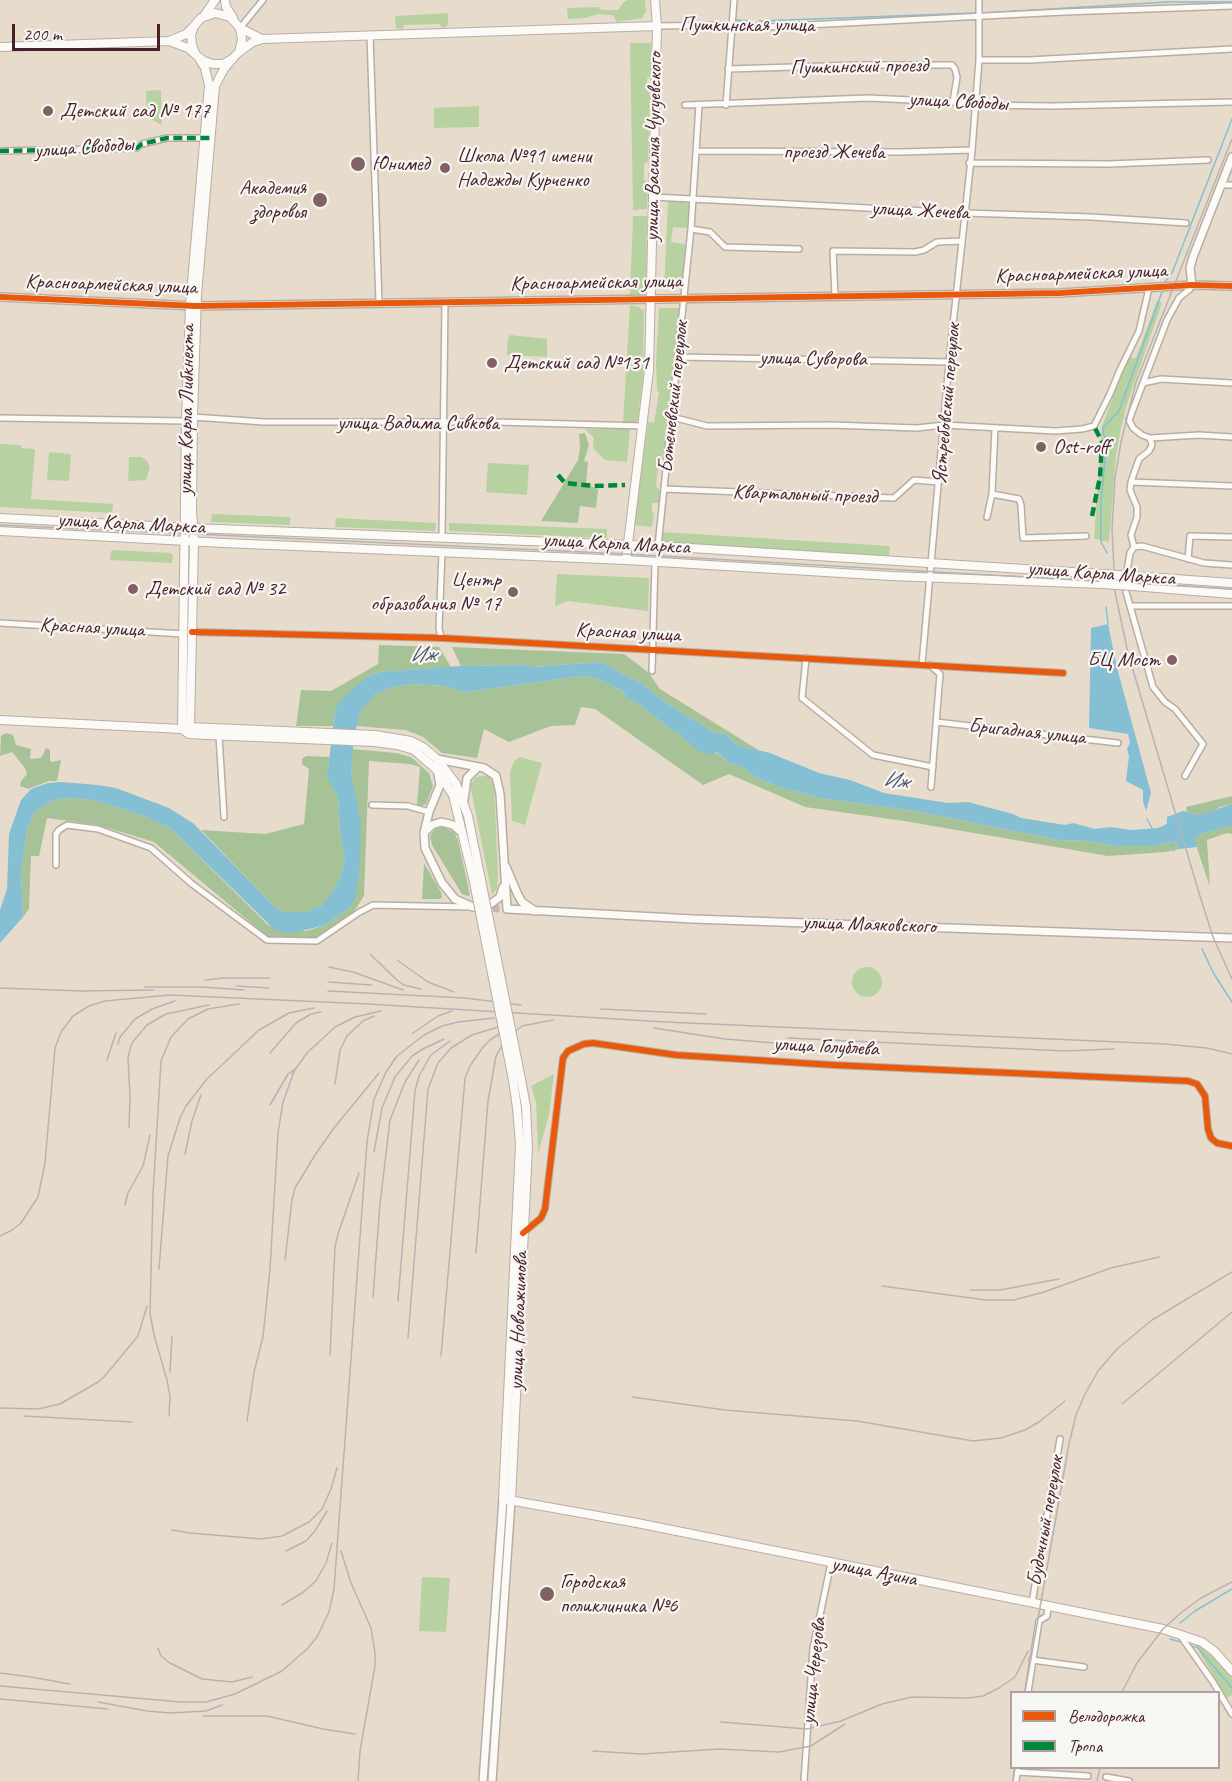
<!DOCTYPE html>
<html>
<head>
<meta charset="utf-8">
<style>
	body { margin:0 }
	#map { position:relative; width:1232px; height:1781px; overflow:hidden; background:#e7dccc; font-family:Caveat,sans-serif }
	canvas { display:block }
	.legend { position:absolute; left:1010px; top:1691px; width:210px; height:78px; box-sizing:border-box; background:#f6f6f2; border:2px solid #b1a0a2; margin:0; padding:8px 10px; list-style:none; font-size:18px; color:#4a1f2b }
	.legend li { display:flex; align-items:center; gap:12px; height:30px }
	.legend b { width:30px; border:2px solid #b1a0a2 }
	.scale { position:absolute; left:12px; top:24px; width:148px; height:27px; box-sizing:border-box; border:3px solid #4a1f2b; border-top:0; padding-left:8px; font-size:18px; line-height:21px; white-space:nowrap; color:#4a1f2b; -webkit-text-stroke:4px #f6f6f2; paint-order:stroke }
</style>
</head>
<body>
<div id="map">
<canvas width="1232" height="1781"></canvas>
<ul class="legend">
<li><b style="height:8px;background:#e8590c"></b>Велодорожка</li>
<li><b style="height:8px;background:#00873e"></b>Тропа</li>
</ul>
<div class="scale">200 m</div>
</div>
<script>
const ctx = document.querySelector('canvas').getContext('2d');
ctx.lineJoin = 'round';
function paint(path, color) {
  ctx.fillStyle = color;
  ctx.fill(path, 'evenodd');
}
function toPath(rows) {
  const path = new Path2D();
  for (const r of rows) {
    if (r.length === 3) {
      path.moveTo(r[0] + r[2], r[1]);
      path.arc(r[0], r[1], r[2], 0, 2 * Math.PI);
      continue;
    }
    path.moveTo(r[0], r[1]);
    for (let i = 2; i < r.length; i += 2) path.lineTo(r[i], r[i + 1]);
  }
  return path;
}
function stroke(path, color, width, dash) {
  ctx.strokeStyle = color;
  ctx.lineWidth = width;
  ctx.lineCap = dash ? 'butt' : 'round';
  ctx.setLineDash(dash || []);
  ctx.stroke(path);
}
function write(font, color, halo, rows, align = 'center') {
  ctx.font = font + ' Caveat,sans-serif';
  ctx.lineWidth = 4.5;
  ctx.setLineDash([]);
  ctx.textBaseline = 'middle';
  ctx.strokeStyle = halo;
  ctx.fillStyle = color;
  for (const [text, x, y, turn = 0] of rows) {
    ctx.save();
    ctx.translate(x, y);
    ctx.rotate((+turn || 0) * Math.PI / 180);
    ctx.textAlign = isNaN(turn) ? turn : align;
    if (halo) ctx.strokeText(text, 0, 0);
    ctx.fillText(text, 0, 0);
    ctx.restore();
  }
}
paint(toPath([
	[628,0,645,0,646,11,642,18,617,22,613,15,599,14,585,18,568,19,567,8,598,7,601,10,618,10,624,2],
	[448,13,448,24,445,27,442,28,440,24,404,25,403,29,396,28,395,16],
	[630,43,651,43,651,75,647,79,647,90,650,94,648,162,644,164,644,180,648,182,647,209,633,210],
	[161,90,162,125,147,117,146,91],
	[479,106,479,127,434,128,434,108],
	[668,201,690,202,687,228,673,227,671,242,685,244,683,288,664,289],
	[633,216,647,216,646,288,643,295,638,297,630,297],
	[1157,301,1162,303,1126,407,1120,433,1116,456,1109,542,1094,539,1102,426,1128,357,1136,358],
	[630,305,639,307,644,311,643,376,637,424,623,423],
	[659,308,679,308,664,459,659,459,656,486,661,492,660,503,652,503,652,512,654,513,652,527,634,525,648,422,654,423,659,392,657,391,656,362],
	[510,335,547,339,547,357,507,355,508,338],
	[585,429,630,429,627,462,605,460,593,448,594,438],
	[0,444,20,445,22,448,35,449,31,499,113,504,112,513,0,507],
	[49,452,71,454,69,481,47,480],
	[129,457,141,457,147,461,150,467,146,480,128,481],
	[488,463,529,465,527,495,486,492],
	[212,514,290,517,290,525,211,522],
	[336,518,436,523,435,531,335,527],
	[449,523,607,529,607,538,449,531],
	[661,532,890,546,889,556,660,542],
	[114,550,171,553,173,555,172,563,110,560,111,551],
	[557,574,649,578,648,611,568,601,555,606],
	[520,757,542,763,525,825,512,821,510,772,514,761],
	[484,776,489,776,494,785,498,877,497,888,492,895,471,789,471,784,476,777],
	[867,982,15],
	[554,1074,549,1115,538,1154,536,1102,531,1086],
	[422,1577,450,1578,446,1632,419,1631],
	[1194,1643,1202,1646,1218,1659,1232,1676,1232,1695,1227,1698]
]), '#b7d2a0');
paint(toPath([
	[585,433,589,445,584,461,588,462,586,483,598,490,596,508,580,506,578,523,541,521,578,460,580,448,579,434],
	[379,645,439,647,451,667,380,672,367,677,335,711,333,726,296,726,301,690,331,691,378,664],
	[452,647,624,654,648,672,660,689,760,751,739,746,732,741,726,734,715,733,665,702,643,685,601,662,532,667,526,665,461,666],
	[582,676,595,678,623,691,627,698,638,703,674,732,680,732,682,737,692,745,715,752,730,763,740,766,757,778,783,788,820,798,915,811,1059,840,1088,841,1115,846,1153,846,1176,841,1180,849,1166,852,1108,856,904,821,805,807,729,774,703,785,595,709,581,707,575,725,551,726,509,742,484,729,477,758,442,753,423,737,406,730,356,726,360,712,366,703,374,695,392,687,415,684,443,686,466,692],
	[6,733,13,735,16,745,31,749,30,759,41,758,46,748,50,750,50,761,52,762,61,760,57,781,49,781,28,789,20,786,21,781,27,774,25,768,12,752,0,756,1,736],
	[352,749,396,753,411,757,429,773,433,786,426,804,422,806,417,805,420,767,410,764,369,761,364,896,353,913,317,939,268,937,154,842,98,825,47,818,39,856,31,856,29,909,23,917,21,874,27,830,34,812,56,799,77,798,98,801,141,815,170,828,268,925,306,931,325,925,350,907,354,792,351,772],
	[306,756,329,757,328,777,338,797,340,832,345,858,340,878,333,893,321,906,305,912,284,912,277,909,201,830,265,834,304,824,309,769,302,764,302,759],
	[1232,796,1232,804,1220,807,1212,813,1200,815,1187,812,1186,807],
	[1232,825,1232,834,1227,833,1207,840,1210,887,1194,839,1198,835],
	[444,827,454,832,458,840,470,895,468,896,462,894,432,845,430,836,436,828],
	[424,863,441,892,442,897,440,899,422,899]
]), '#a8c297');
paint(toPath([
	[1108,624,1117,668,1151,793,1146,811,1143,801,1143,790,1126,781,1129,756,1127,749,1130,743,1128,734,1089,728,1091,628],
	[601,662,643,685,665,702,715,733,726,734,732,741,739,746,770,753,819,773,850,780,884,793,948,803,968,802,1013,814,1021,818,1065,825,1073,823,1095,829,1111,827,1131,830,1158,828,1167,824,1167,817,1183,811,1200,815,1232,804,1232,825,1198,835,1195,839,1197,847,1180,849,1176,841,1153,846,1115,846,1088,841,1059,840,915,811,820,798,783,788,757,778,740,766,730,763,716,752,710,755,699,751,682,737,680,733,674,732,638,703,627,698,623,691,595,678,582,676,466,692,443,686,415,684,392,687,374,695,360,712,354,738,351,772,361,824,359,874,355,899,350,907,325,925,293,933,276,931,170,828,141,815,98,801,77,798,56,799,34,812,27,830,21,874,23,917,0,943,0,910,7,889,9,834,21,800,31,789,48,783,61,782,98,785,116,788,169,808,194,824,277,909,284,912,305,912,321,906,332,893,340,878,345,858,340,832,338,797,327,777,335,711,340,701,354,688,367,677,380,672,461,666,526,665,532,667]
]), '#84bfd4');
stroke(toPath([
	[983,13,1168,2,1232,2],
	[730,17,731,0],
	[736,20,751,21],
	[759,21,975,13],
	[1164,283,1172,273,1232,119],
	[1107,553,1101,542,1101,503,1107,440,1103,433,1103,428,1119,411,1162,292],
	[1106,607,1108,624],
	[1147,819,1152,828],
	[1172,843,1174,851],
	[1202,949,1214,974,1232,1002],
	[1180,1623,1195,1611,1232,1589],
	[1170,1639,1181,1642],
	[1192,1646,1198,1648,1232,1688]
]), '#84bfd4', 1.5);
stroke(toPath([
	[482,908,507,909]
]), '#c8b6ac', 7, [7, 3.5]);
const street = toPath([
	[657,26,732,25,767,27,1064,12,1232,6],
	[240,28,263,0],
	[370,35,379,303],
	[979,60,1029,60,1232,49],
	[728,69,859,65,952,65,955,69,957,77,953,102],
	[685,105,868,98,953,102,975,105,1053,106,1232,102],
	[726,105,734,0],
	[0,151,137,148,142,144,167,138,206,138],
	[697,151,901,152,972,150],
	[969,163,1109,164,1208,160],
	[1221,185,1232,185],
	[653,197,965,213,1091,217,1186,223],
	[691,229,710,232,725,247,799,249],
	[835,297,833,251,915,252,924,250,937,242,962,241],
	[678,357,949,362],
	[1143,383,1161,379,1232,383],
	[193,417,264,422,497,422,643,426],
	[672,417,707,426,831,425,917,428,944,425,1056,431,1082,429,1094,426,1110,394,1119,372,1139,331,1149,288],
	[0,418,186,421],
	[1150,438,1199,435,1232,437],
	[1131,482,1232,486],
	[664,489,894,498,914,480,939,482],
	[992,494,1019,499,1021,505,1023,538,1086,536],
	[987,517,992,494,995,428],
	[442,537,445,302],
	[658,546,691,229,699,105],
	[1134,547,1131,535,1137,517,1137,507,1130,490,1131,482,1139,459,1149,451,1152,445,1150,438,1142,435,1133,428,1129,420,1167,320,1179,298,1190,289,1192,285],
	[1188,559,1190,536,1232,537],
	[1127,571,1130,553,1134,547,1142,546,1204,563,1232,565],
	[1126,592,1153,687,1165,702,1175,709,1203,744,1185,776],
	[1131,606,1232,606],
	[0,623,184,634],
	[192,632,441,638,1063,673],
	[441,638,439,628,442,552],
	[806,658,802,698,873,755,933,767],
	[922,664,949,362,972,150,979,60,979,0],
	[930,665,940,674,931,787],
	[652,671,655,562],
	[936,722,1118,743],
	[219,736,224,817],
	[372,805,408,806,429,812],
	[56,865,56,834,59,830,67,825,98,829,151,848,192,884,267,940,317,941,358,913,373,905,471,907],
	[523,1233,541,1218,545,1209,563,1058,568,1051,584,1044,593,1043,676,1055,833,1065,1188,1081,1197,1084,1205,1096,1208,1129,1211,1138,1217,1143,1232,1146],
	[1032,1603,1060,1439],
	[1180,1635,1213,1682,1232,1714],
	[1032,1660,1084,1667],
	[1028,1692,1039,1621,1047,1616,1048,1606],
	[1017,1772,1088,1776],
	[1106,1777,1129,1781],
	[804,1781,813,1648,831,1563],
	[1016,1781,1018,1768]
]);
const secondary = toPath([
	[1192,285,1190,268,1193,257,1232,157],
	[0,297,196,306,1060,293,1192,285,1232,286],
	[437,759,484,768,496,776,500,794,507,909,693,919,1232,938],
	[438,774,440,785,429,812,424,833,425,848,442,883,455,899,473,907],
	[464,800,467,778,477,768],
	[424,833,432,825,441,822,453,825,462,833],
	[506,867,518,895,522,902,535,911],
	[485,908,500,897,503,887],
	[483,1781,503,1499],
	[492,1781,511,1501]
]);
const primary = toPath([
	[225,0,226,7,233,18],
	[204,16,215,0],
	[240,28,262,39],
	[169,41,186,34,193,27],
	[0,47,169,41,188,48,195,54],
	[239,52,253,42,262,39,657,26],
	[0,518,192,528,658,546,1104,574],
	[0,531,224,543,626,560,891,576,1103,584],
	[626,560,649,370,657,26,655,0],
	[1132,576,1232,583],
	[1132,586,1232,594],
	[0,720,182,729,190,727,375,735,411,741,423,747,437,759,456,784,468,816,481,880],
	[190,727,194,542,192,510,193,417,197,295,215,86,224,69,235,56,239,52,242,40,240,28,230,17,215,13,201,18,194,26,191,35,192,45,196,55,204,61,213,64,223,64,232,59],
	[182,729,186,421,190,305,209,85,205,68,200,60],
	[182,729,189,734,207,735,374,742,397,745,414,750,436,769,453,795,474,882],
	[513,1080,517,1108,520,1145,503,1499,637,1523,1163,1629,1202,1642,1214,1651,1232,1671],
	[511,1501,528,1146,526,1107,521,1079]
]);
stroke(street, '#b8ada4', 8);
stroke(secondary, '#b8ada4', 10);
stroke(primary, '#b8ada4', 10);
stroke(street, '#fbfaf7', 5);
stroke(secondary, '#fbfaf7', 7);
stroke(primary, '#fbfaf7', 8);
stroke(toPath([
	[0,525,626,554,1232,589]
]), '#b9b2b2', 1.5);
stroke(toPath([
	[1232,139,1136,382,1121,442,1115,478,1112,528,1115,592,1128,653,1199,893,1213,937,1232,979],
	[370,954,398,981,404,985,421,989],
	[397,960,428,982,454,992],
	[329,967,353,972,403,990],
	[205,980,223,978,270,978],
	[329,982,371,985],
	[237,986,269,988],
	[145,987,202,987,244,990],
	[0,988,81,991,153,990],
	[328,991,465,998,521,1005],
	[601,1009,706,1014],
	[654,1028,725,1039,774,1043,797,1042],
	[413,1033,438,1016,452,1011],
	[788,1038,1065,1051,1114,1049],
	[118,1044,120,1037,135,1019,152,1009,175,1001],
	[270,1053,296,1023,311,1014,321,1012],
	[107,1060,116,1033],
	[292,1074,307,1053,335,1027,355,1017,381,1011],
	[335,1084,340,1050,347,1036,363,1021,374,1016],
	[129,1127,130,1097,128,1057,132,1043,147,1025,166,1014,209,1005],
	[374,1152,382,1108,395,1077,412,1056,423,1049,444,1039],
	[185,1154,192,1121,201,1095],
	[125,1205,128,1193,143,1166,150,1135],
	[0,1236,12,1230,21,1223,38,1197,45,1163,55,1048,61,1032,73,1016,89,1006,105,1001,170,995,368,1004,666,1022,1165,1044,1207,1048,1232,1054],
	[476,1253,488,1101,496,1056,507,1038,522,1026,553,1020],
	[285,1260,292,1200,295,1188,315,1155,334,1128,379,1073],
	[159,1269,168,1156,180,1118,186,1106,206,1080,259,1030,289,1013,314,1008],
	[882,1286,986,1300,1014,1300,1044,1292,1111,1268,1159,1257],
	[970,1290,1000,1290,1059,1279],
	[373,1297,380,1204,390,1120,405,1082,419,1060],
	[398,1301,415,1091,419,1076,431,1055,450,1041],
	[408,1338,428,1089,438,1063,451,1048,472,1035,508,1024],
	[330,1355,335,1247,338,1234,359,1173],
	[441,1356,465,1078,470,1066,483,1047,490,1040,512,1026],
	[170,1372,172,1337],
	[632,1397,725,1410,857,1421,973,1441,1001,1438,1025,1430,1039,1422,1065,1401],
	[1122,1404,1232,1312],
	[0,1408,38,1409,60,1404,98,1382,104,1377,138,1336,147,1306],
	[24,1416,132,1422],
	[169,1416,170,1396,167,1380,154,1335,150,1313,153,1194,161,1061,171,1037,188,1019,208,1009,239,1004],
	[247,1421,254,1372,263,1337,270,1269,278,1133,283,1102,295,1069,288,1074,270,1105],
	[172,1530,190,1533,261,1539,282,1536,309,1522,322,1509,331,1489,337,1468],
	[286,1551,306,1541,315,1531,327,1511],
	[341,1551,351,1583,371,1628,375,1652,375,1666,360,1751,358,1781],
	[282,1605,302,1593,316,1581,326,1563,332,1543],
	[158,1648,161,1656,170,1663,202,1679,232,1682,252,1677],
	[0,1673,31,1677,70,1684],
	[0,1686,181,1702,206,1702,235,1694,282,1671,308,1648,317,1637,329,1612,334,1589,367,1142,374,1099,386,1072,397,1056,424,1035,442,1026,458,1022,494,1018],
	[1025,1692,1069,1444,1076,1415,1085,1394,1098,1371,1117,1349,1152,1320,1232,1272],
	[1122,1692,1137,1663,1163,1629,1182,1612,1201,1598,1232,1582],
	[0,1699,108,1709],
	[98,1702,147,1711,170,1713,206,1711,222,1705],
	[203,1716,267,1716,323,1729,355,1734],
	[721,1722,807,1729,841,1721,882,1704,912,1697,969,1698,983,1696,999,1688,1015,1677,1028,1651],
	[593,1751,642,1754,719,1749,779,1752,811,1746,845,1724],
	[1013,1781,1015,1768],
	[1097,1781,1100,1768]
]), '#b9b2b2', 1.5);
const primaryBridge = toPath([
	[1104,574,1132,576],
	[1103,584,1132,586],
	[481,880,521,1079],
	[474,882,513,1080]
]);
stroke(primaryBridge, '#b8ada4', 10, []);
stroke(primaryBridge, '#fbfaf7', 8);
stroke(toPath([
	[0,151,137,148,142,144,167,138,210,138],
	[558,475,565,483,594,486,625,485],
	[1092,516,1100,477,1102,442,1094,426]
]), '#00873e', 4.5, [9, 4.5]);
stroke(toPath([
	[0,297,196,306,1060,293,1192,285,1232,286],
	[192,632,441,638,1063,673],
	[523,1233,541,1218,545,1209,563,1058,568,1051,584,1044,593,1043,676,1055,833,1065,1188,1081,1197,1084,1205,1096,1208,1129,1211,1138,1217,1143,1232,1146]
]), '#e8590c', 6);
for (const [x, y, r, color] of [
	[48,111,6,"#816163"],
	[358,164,8,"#816163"],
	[445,168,6,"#816163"],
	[320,200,8,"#816163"],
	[492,363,6,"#816163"],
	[1041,447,6,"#816163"],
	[133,589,6,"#816163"],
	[513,592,6,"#816163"],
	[1172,660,6,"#816163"],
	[547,1594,8,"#816163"]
]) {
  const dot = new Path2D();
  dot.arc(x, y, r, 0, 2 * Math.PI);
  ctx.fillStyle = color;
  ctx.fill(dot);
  stroke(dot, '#f6f6f2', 2);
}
write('21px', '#4a1f2b', '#f6f6f2', [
	["Пушкинская улица",747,25],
	["Пушкинский проезд",859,67,-1],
	["улица Свободы",958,102,3],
	["улица Василия Чугуевского",654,147,-89],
	["улица Свободы",84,148,-4],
	["проезд Жечева",834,152],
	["улица Жечева",920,211,3],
	["Красноармейская улица",1081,274,-2],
	["Красноармейская улица",596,283,-1],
	["Красноармейская улица",111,285,2],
	["улица Суворова",813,359,1],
	["Ботеневский переулок",674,397,-84],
	["Ястребовский переулок",947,404,-85],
	["улица Карла Либкнехта",187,410,-89],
	["улица Вадима Сивкова",418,423],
	["Квартальный проезд",805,495,2],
	["улица Карла Маркса",131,524,3],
	["улица Карла Маркса",616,544,3],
	["улица Карла Маркса",1101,574,4],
	["Красная улица",92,628,3],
	["Красная улица",628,633,3],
	["Бригадная улица",1027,732,6],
	["улица Маяковского",869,925,2],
	["улица Голублева",826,1047,3],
	["улица Новоажимова",519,1321,-88],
	["Будочный переулок",1046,1521,-80],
	["улица Азина",874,1572,11],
	["улица Черезова",814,1671,-84]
]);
write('21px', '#4a1f2b', '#f6f6f2', [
	["Детский сад № 177",60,111],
	["Школа №91 имени",457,156],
	["Надежды Курченко",457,180],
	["Юнимед",372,164],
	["Академия",306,188,"right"],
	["здоровья",306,212,"right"],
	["Детский сад №131",504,363],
	["Ost-roff",1053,447],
	["Центр",501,580,"right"],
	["образования № 17",501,604,"right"],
	["Детский сад № 32",145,589],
	["БЦ Мост",1160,660,"right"],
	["Городская",560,1582],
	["поликлиника №6",560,1606]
], 'left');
write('italic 22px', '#505367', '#f6f6f2', [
	["Иж",423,655,-2],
	["Иж",896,781,5]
]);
</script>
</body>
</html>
